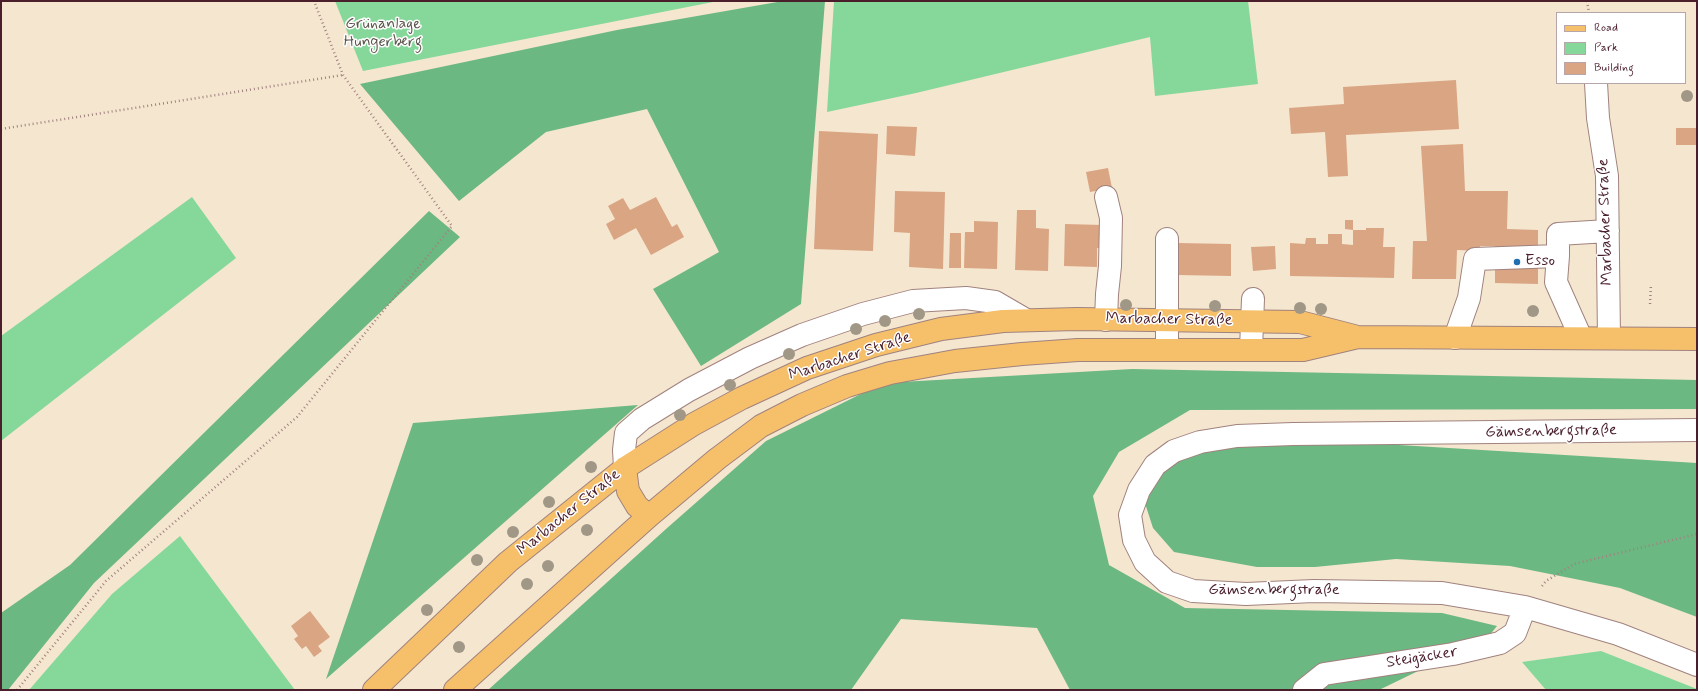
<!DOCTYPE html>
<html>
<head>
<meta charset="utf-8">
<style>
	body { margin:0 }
	#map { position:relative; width:1698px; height:691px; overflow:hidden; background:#f5e6d0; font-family:Mynerve,sans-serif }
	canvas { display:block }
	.frame { position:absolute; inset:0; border:2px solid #4a1f2b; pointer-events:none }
	.legend { position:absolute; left:1556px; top:12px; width:130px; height:72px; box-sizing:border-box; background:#fff; border:1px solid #b7a5aa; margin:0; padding:5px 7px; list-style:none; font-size:12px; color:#4a1f2b }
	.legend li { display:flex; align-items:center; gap:8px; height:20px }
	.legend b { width:20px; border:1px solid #b7a5aa }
</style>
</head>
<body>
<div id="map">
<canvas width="1698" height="691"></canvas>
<div class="frame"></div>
<ul class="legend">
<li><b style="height:5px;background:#f6c06b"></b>Road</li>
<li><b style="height:11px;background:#85d89a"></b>Park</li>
<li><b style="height:11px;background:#daa583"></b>Building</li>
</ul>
</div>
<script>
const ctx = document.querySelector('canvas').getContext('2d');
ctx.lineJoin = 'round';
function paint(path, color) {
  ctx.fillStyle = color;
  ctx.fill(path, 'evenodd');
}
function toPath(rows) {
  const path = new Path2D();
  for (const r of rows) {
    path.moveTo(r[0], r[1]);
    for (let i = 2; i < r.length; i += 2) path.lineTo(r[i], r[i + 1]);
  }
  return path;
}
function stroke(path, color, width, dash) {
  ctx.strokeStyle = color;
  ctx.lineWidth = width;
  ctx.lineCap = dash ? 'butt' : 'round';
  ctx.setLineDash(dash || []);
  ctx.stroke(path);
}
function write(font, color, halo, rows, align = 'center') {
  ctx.font = font + ' Mynerve,sans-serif';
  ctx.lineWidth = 3;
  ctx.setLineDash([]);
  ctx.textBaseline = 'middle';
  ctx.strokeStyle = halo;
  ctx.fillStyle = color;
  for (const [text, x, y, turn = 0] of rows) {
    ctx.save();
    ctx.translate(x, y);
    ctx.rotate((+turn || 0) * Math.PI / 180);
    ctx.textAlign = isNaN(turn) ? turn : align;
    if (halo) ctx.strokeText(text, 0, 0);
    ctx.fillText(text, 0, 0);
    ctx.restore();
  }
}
paint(toPath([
	[335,1,718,1,363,71],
	[834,1,1248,1,1258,84,1155,96,1150,37,916,93,827,112],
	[192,197,236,258,1,441,1,336],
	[180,536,295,690,29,690,112,594],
	[1601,651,1697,689,1697,690,1546,690,1522,662]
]), '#85d89a');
paint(toPath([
	[783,1,825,1,801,304,701,366,653,289,719,252,647,109,546,132,459,201,360,84,617,30],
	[429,211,460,237,94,583,8,690,1,690,1,613,70,565],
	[1132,369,1697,380,1697,409,1190,410,1119,452,1093,496,1109,565,1185,608,1442,613,1497,626,1488,637,1379,690,1070,690,1037,628,901,619,851,690,488,690,666,529,766,441,883,383],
	[638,405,326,679,413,423],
	[1267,437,1697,463,1697,617,1620,588,1510,566,1396,559,1315,567,1257,567,1174,552,1153,528,1142,494,1178,451]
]), '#6cb882');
paint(toPath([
	[1456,80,1459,129,1346,135,1348,176,1328,177,1325,132,1291,134,1289,108,1344,104,1343,87],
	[887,126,917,127,915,156,886,154],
	[1676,128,1697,128,1697,145,1676,145],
	[819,131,878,134,873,251,814,249],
	[1463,144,1465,191,1508,191,1507,229,1538,230,1538,284,1495,283,1495,246,1480,246,1479,251,1457,250,1456,279,1412,279,1413,241,1427,241,1421,146],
	[1108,168,1112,188,1090,192,1086,172],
	[895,191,945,192,943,269,909,267,910,233,894,232],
	[656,197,672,227,677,224,684,237,651,255,636,228,614,240,606,224,615,219,608,206,623,198,630,210],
	[1017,210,1036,210,1036,228,1049,229,1048,271,1015,270],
	[1345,220,1353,220,1353,230,1345,229],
	[974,221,998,222,997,269,964,268,965,232,974,232],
	[1065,224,1103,225,1102,248,1097,248,1097,267,1064,266],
	[1366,228,1384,228,1383,247,1395,247,1394,278,1290,276,1290,243,1305,244,1306,238,1316,238,1316,244,1328,244,1328,234,1342,234,1342,244,1353,245,1353,230,1366,230],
	[950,233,961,233,961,268,949,268],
	[1178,243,1231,244,1231,276,1178,275],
	[1275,246,1276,269,1253,271,1251,247],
	[310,611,330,637,318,646,322,651,314,657,306,646,302,649,294,639,298,636,291,626]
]), '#daa583');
const minor = toPath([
	[1596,83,1598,118,1607,176,1609,338],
	[1106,197,1111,218,1110,266,1107,294,1106,320],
	[1167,239,1167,350],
	[1558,256,1556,282,1581,338],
	[1455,338,1469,298,1475,259,1558,256,1558,234,1608,231],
	[1251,349,1253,299],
	[1697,430,1293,434,1237,436,1200,442,1174,451,1155,465,1139,490,1130,515,1134,540,1145,562,1167,582,1193,591,1246,594,1314,591,1442,593,1525,607,1618,634,1697,665],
	[625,468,624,450,626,433,642,419,689,390,750,358,802,335,863,314,913,301,966,298,995,302,1026,320],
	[1304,690,1324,674,1453,654,1500,643,1515,633,1525,607]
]);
const major = toPath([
	[625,468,628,491,637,506,649,516],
	[374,690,508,562,625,468,694,424,742,398,807,368,876,345,941,329,1003,321,1077,319,1300,322,1354,336],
	[455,690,649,516,717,459,761,426,802,405,847,386,890,373,955,361,1022,354,1078,350,1303,350,1358,337,1697,339]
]);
stroke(minor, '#a0827e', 24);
stroke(major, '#a0827e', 24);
stroke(toPath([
	[1587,1,1589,13],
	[1,129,343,75],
	[1650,304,1651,284],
	[1542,586,1546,581,1574,564,1697,534],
	[17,690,106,581,297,417,452,226,343,75,314,1]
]), '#a0827e', 2.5, [1, 3]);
stroke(minor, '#fff', 22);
stroke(major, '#f6c06b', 22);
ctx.fillStyle = '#a19787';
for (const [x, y] of [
	[1687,96],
	[1126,305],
	[1215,306],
	[1300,308],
	[1321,309],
	[1533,311],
	[919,314],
	[885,321],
	[856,329],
	[789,354],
	[730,385],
	[680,415],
	[591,467],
	[549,502],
	[587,530],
	[513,532],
	[477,560],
	[548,566],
	[527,584],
	[427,610],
	[459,647]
]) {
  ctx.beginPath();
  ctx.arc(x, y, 6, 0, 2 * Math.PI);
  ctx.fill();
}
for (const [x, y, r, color] of [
	[1517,262,4,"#1f6fb2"]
]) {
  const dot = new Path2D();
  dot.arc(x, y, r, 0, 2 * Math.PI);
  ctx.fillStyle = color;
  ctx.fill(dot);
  stroke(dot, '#fff', 1.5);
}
write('16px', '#5c564c', '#fff', [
	["Grünanlage",383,25],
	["Hungerberg",383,43]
]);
write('16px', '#4a1f2b', '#fff', [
	["Marbacher Straße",1606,222,-92],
	["Marbacher Straße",1169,320,1],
	["Marbacher Straße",850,357,-18],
	["Gämsenbergstraße",1551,432,-1],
	["Marbacher Straße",569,513,-39],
	["Gämsenbergstraße",1274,591],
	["Steigäcker",1422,658,-9]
]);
write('16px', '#4a1f2b', '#fff', [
	["Esso",1525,262]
], 'left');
</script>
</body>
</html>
